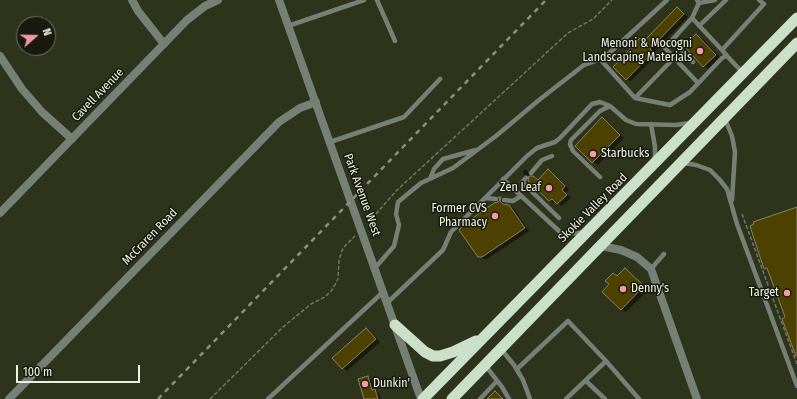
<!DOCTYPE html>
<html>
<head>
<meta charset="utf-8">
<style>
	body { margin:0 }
	#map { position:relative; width:797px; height:399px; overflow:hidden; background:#2e341b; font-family:"Fira Sans Condensed",sans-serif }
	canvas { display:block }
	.north { position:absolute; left:16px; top:16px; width:40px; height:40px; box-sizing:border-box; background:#181a0f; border:1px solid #6e7063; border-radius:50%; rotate:70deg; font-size:11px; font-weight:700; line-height:16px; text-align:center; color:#eef2e2 }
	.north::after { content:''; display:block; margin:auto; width:14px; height:18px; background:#f39aaa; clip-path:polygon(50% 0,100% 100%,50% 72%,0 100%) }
	.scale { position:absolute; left:16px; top:365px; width:124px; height:18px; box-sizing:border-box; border:2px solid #eef2e2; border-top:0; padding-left:5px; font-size:12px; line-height:14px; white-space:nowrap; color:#eef2e2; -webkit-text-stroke:3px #181a0f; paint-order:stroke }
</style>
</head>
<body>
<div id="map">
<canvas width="797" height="399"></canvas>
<div class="north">N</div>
<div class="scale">100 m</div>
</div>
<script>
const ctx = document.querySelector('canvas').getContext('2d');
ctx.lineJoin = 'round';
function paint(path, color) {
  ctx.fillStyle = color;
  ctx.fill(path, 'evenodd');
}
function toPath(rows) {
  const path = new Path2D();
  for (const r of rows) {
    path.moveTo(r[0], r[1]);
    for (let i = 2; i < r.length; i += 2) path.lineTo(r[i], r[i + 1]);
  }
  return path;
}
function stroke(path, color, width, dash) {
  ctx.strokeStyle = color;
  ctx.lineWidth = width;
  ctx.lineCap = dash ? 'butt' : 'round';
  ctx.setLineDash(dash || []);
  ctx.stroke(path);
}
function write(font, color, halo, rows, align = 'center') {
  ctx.font = font + ' "Fira Sans Condensed",sans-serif';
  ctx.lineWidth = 3;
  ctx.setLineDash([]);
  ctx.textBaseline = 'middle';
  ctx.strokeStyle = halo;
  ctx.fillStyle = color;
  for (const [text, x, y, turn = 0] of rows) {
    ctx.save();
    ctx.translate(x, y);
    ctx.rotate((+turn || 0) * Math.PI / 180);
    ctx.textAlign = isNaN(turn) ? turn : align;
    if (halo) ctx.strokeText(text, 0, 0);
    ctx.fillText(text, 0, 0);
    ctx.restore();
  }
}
paint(toPath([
	[678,9,688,17,654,52,657,55,631,81,627,79,640,40,644,42],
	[697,36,703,39,722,59,710,70,704,66,685,46],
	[602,118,607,121,624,138,598,165,593,162,576,146],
	[525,169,532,174,532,177,539,180,549,170,553,173,569,189,566,193,571,198,562,206,556,202,554,203,550,201,529,181,530,177,522,173],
	[500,198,506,201,505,204,514,209,529,231,487,259,483,259,478,256],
	[625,270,630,272,648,290,626,312,621,310,618,277],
	[366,329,371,332,380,342,347,371,343,368,334,359],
	[368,377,372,380,376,391,379,393,381,399,365,399]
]), '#0007');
const building = toPath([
	[677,7,684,14,650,49,653,52,626,80,613,67,640,38,643,42,677,7],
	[696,34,716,55,703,67,684,46,696,34],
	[602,117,620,135,592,163,575,146,602,117],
	[548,169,565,186,562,190,567,195,557,204,552,199,549,201,528,181,529,176,533,176,538,180,548,169],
	[499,197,501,197,500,201,503,204,509,205,525,228,482,257,478,257,459,230,467,222,494,203,498,202,500,200,499,197],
	[797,207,797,356,796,356,782,319,785,317,767,268,764,269,750,226,754,224,753,222,797,207],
	[625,268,644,286,621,310,602,292,609,284,605,281,613,273,617,276,625,268],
	[366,328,376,339,342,369,332,358,366,328],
	[368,376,372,390,375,389,378,399,364,399,358,379,368,376],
	[495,391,503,399,487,399,495,391]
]);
paint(building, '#4d4102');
stroke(building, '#888265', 1);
stroke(toPath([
	[742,214,797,364],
	[368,223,396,191,568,33,593,19,612,0],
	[210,399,283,327,311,304,325,297,332,290,338,279,339,260,343,248,355,236]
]), '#727761', 1.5, [4, 2]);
stroke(toPath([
	[377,0,395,41],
	[699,3,715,0],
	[692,18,699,3,697,0],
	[288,26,364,0],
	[699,26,726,0],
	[672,41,693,62],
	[727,56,722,50,764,4,759,0],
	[600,59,635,98,670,105,690,92,722,58,727,56,743,73],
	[698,83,665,48,692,18,722,50],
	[635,98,674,58],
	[725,119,732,136,735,152,732,200],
	[651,124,655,147,655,160],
	[330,142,404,117,440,79],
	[683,163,696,165,710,170,719,179,727,189,737,224,797,386],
	[531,173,542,160,552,156],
	[600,177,573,151,570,144,571,140,600,111,610,106],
	[526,178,522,182,559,218],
	[430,179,434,169,443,159,476,150],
	[503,179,560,232,568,234,585,232],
	[485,198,496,199],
	[504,200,513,201,521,196],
	[375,268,394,246,399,225,396,214,398,202,421,183,453,168,496,136,539,100,584,65,604,58,667,0],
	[651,269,664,254],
	[387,303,443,250,451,232,527,156,537,148,555,142,560,138,592,104,600,102,610,106,626,120,636,124,676,125,690,123],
	[501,349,514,365,523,380,530,399],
	[485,365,502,387,509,399],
	[517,369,568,321,606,361],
	[586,381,605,399],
	[268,399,383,292],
	[480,399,497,381],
	[566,399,606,361,639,399]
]), '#778076', 4.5);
stroke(toPath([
	[132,0,138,11,164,44],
	[0,56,22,89,42,112,72,139],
	[0,213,187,20,205,6,218,0],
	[601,246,621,250,637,257,651,269,697,399],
	[9,399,279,122,300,108,316,102]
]), '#778076', 8);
stroke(toPath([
	[279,0,421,399]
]), '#778076', 8);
stroke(toPath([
	[395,325,425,352,433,356,440,356,453,352,476,341],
	[423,399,797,18],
	[452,399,797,43]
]), '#cae0c8', 11);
stroke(toPath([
	[158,399,546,0]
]), '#8c917c', 2.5, [5, 5]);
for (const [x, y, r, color] of [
	[700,51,4,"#f39aaa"],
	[593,154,4,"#f39aaa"],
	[549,188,4,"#f39aaa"],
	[495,216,4,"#f39aaa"],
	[623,289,4,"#f39aaa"],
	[787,293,4,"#f39aaa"],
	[365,384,4,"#f39aaa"]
]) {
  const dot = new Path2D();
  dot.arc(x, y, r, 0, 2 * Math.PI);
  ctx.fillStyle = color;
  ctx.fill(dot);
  stroke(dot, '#181a0f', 1.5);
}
write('12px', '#eef2e2', '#181a0f', [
	["Menoni & Mocogni",692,44],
	["Landscaping Materials",692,58],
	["Starbucks",601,154,"left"],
	["Zen Leaf",541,188],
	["Former CVS",487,209],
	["Pharmacy",487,223],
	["Denny's",631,289,"left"],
	["Target",779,293],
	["Dunkin'",373,384,"left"]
], 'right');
write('12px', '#eef2e2', '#181a0f', [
	["Cavell Avenue",98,95,-46],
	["Park Avenue West",362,195,70],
	["Skokie Valley Road",593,208,-45],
	["McCraren Road",150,237,-46]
]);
</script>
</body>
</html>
